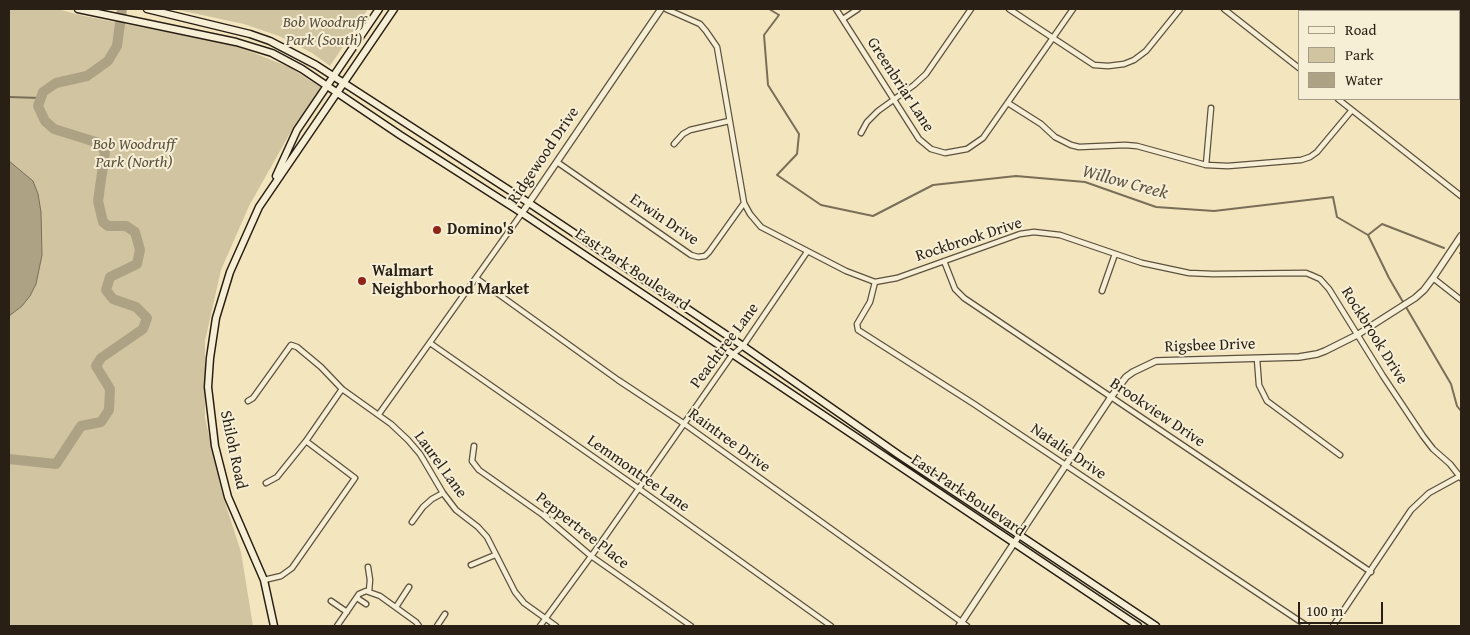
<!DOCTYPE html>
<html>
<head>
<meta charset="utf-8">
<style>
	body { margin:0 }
	#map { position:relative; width:1470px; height:635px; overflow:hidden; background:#f3e6be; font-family:"Gentium Book Plus",serif }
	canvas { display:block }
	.frame { position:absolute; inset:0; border:10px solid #291f15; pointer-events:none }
	.legend { position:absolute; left:1298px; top:10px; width:162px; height:90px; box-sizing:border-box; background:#f7efd5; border:1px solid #a59c88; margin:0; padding:6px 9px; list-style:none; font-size:15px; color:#291f15 }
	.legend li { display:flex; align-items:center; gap:10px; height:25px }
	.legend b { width:25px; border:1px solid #a59c88 }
	.scale { position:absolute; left:1298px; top:602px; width:85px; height:22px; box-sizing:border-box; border:2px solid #291f15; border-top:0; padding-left:6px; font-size:15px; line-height:18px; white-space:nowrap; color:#291f15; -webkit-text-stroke:4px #f7efd5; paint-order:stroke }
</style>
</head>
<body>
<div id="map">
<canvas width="1470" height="635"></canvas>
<div class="frame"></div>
<ul class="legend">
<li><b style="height:6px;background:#f7efd5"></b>Road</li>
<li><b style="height:14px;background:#d1c4a1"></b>Park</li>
<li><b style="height:14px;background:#aea285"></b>Water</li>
</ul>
<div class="scale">100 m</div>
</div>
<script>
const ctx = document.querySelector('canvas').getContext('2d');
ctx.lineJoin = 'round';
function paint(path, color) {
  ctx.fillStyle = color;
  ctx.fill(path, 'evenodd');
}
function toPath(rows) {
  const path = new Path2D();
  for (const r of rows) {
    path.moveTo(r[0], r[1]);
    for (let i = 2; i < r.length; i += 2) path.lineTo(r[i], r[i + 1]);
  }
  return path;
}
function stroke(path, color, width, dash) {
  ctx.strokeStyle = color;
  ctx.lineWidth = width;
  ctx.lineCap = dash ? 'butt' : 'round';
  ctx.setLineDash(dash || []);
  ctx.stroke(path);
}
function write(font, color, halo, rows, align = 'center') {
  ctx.font = font + ' "Gentium Book Plus",serif';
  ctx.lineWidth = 4;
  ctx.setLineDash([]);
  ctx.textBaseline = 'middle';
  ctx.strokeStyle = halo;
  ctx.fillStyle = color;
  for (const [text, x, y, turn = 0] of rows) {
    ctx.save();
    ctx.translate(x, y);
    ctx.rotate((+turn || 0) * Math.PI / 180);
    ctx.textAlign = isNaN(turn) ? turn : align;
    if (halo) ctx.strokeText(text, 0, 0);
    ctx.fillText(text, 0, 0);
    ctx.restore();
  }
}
paint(toPath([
	[9,9,57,9,84,16,224,43,244,49,289,67,322,88,289,135,249,206,221,270,205,341,205,418,222,493,241,552,253,626,9,626],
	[174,9,368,9,330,66,312,53,279,36,244,24]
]), '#d1c4a1');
const water = toPath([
	[9,161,33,181,38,194,41,212,42,255,36,284,30,296,22,306,9,316,9,161]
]);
paint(water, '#aea285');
stroke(water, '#796e58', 1);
stroke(toPath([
	[769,9,779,15,764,35,768,85,799,134,797,154,777,175,821,205,873,216,933,185,1016,176,1085,182,1156,207,1214,211,1333,197,1337,217,1368,235,1389,278,1451,384,1457,406,1461,411],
	[9,97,40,98],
	[1368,235,1382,224,1444,248],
	[1460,253,1461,254]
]), '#796e58', 2);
stroke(toPath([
	[9,459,56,464,81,426,101,422,109,410,110,389,96,366,101,358,143,329,147,318,136,307,113,299,106,290,110,277,137,264,140,250,135,232,126,226,108,226,103,222,98,201,105,152,99,143,54,129,45,121,38,106,43,92,56,83,87,76,108,61,117,46,122,9]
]), '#aea285', 10);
const minor = toPath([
	[666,9,700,24,706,31,717,47,744,203,750,214,761,227,846,271,875,282,897,278,1020,234,1034,232,1060,235,1142,263,1189,273,1213,274,1306,273,1311,275,1320,279,1329,289,1383,376,1423,436,1433,449,1450,464,1461,478],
	[836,9,919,139,931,149,945,153,967,149,983,138,1073,9],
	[1009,9,1094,65,1108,66,1124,64,1134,60,1146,51,1180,9],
	[1224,9,1299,68],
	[1434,11,1436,9],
	[843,19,858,9],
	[1338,99,1461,196],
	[1008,103,1041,124,1055,137,1071,145,1079,147,1125,145,1137,146,1206,165,1228,166,1301,160,1310,157,1317,152,1352,110],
	[861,133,867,122,878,111,914,85,926,74,971,9],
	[674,144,683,134,690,130,729,121],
	[557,162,691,255,698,257,705,256,709,252,744,203],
	[1206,165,1211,108],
	[944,261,955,289,964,298,1371,572],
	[476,278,618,380,683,423,967,626],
	[1433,278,1461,300],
	[875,282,870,302,857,324,858,330,974,404,1307,626],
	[1102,291,1115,254],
	[430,343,638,488,831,626],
	[1257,359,1259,385,1267,401,1340,455],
	[248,401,253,398,291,345,297,347,321,367,342,389,391,424,408,440,420,454,443,493,456,510,478,527,487,537,515,592,524,603,556,626],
	[379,414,522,213],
	[474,446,472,461,479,470,543,515,591,556,691,626],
	[266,483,277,477,306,441,342,389],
	[412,522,423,507,432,499,443,493],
	[471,565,495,555],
	[368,567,370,580,369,591],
	[264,580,281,576,292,568,355,478,306,441],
	[357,598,366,604],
	[331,601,347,612],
	[396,607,409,587],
	[337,626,359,594,366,591,380,596,416,622,419,626],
	[437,626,445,614],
	[540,626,600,544,732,355,743,346,807,252],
	[1333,626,1411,510,1429,493,1460,476]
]);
const tertiary = toPath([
	[1361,9,1364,11],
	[1459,87,1461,89],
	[522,213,661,9],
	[959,626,1111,397,1126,377,1133,372,1156,361,1299,357,1317,354,1325,351,1357,335,1415,298,1424,290,1433,278,1461,236]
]);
const secondary = toPath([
	[78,9,236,42,272,53,302,69,400,135,522,213,1138,626],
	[147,9,250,34,270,41,316,65,529,203,743,346,899,455,1156,626],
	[276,176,297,130,379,9],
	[274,626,264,580,228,497,215,446,208,387,210,358,216,318,230,272,259,207,394,9]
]);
stroke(minor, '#5c513f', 7);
stroke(tertiary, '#5c513f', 8);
stroke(secondary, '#291f15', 9);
stroke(minor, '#f7efd5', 4.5);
stroke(tertiary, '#f7efd5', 5.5);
stroke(secondary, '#f7efd5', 6);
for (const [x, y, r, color] of [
	[437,230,5,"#8f2418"],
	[362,281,5,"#8f2418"]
]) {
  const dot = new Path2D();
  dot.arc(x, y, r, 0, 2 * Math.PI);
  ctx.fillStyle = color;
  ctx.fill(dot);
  stroke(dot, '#f7efd5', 2);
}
write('italic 16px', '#5b513f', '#f7efd5', [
	["Bob Woodruff",324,23],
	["Park (South)",324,41],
	["Bob Woodruff",134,145],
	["Park (North)",134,163]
]);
write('16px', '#291f15', '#f7efd5', [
	["Greenbriar Lane",900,85,57],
	["Ridgewood Drive",544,156,-56],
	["Erwin Drive",664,220,34],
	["Rockbrook Drive",969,240,-18],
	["East Park Boulevard",632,270,34],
	["Rockbrook Drive",1374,336,58],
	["Peachtree Lane",725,346,-53],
	["Rigsbee Drive",1210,346,-2],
	["Brookview Drive",1157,413,34],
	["Raintree Drive",729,441,36],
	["Shiloh Road",233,450,78],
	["Natalie Drive",1068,452,34],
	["Laurel Lane",440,465,54],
	["Lemmontree Lane",638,474,35],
	["East Park Boulevard",968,496,34],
	["Peppertree Place",582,531,38]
]);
write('bold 16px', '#291f15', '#f7efd5', [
	["Domino's",447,230],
	["Walmart",372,272],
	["Neighborhood Market",372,290]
], 'left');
write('italic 18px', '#5e5342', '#f7efd5', [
	["Willow Creek",1125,183,15]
]);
</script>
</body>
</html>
